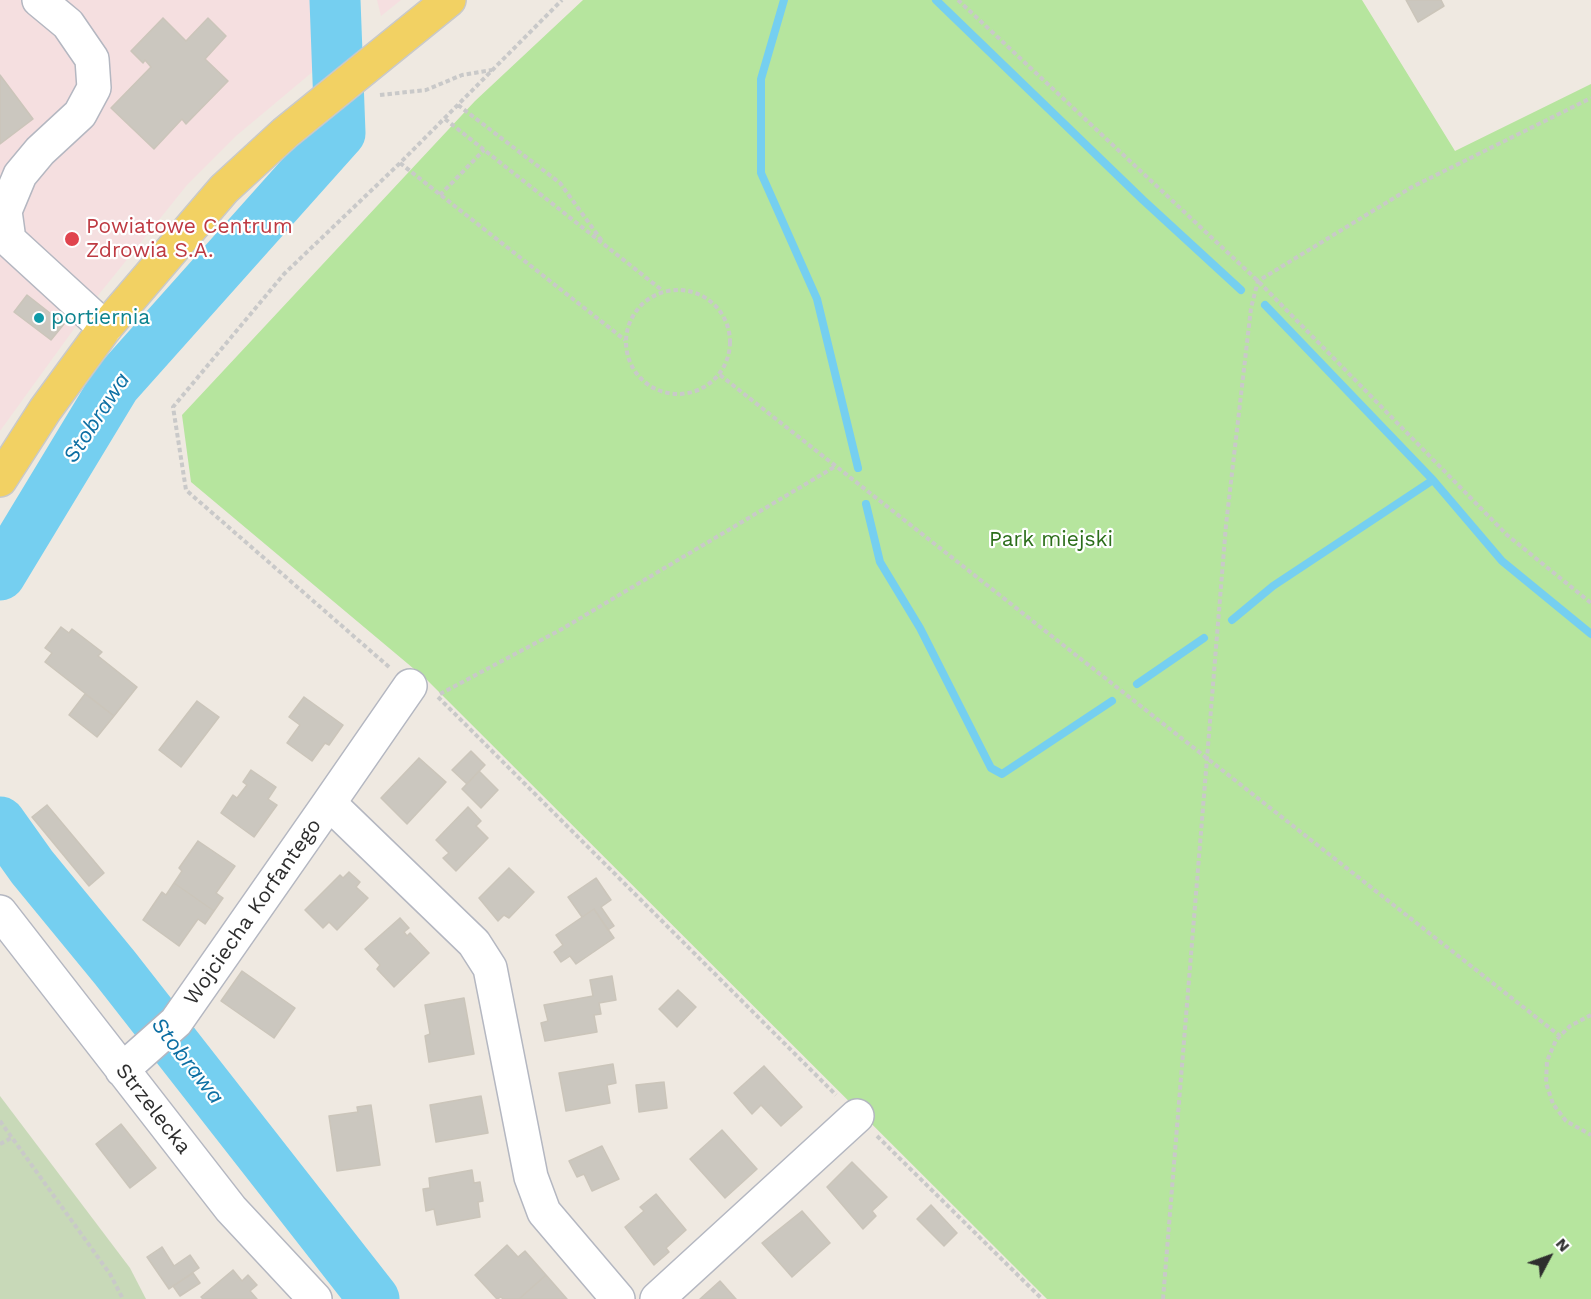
<!DOCTYPE html>
<html>
<head>
<meta charset="utf-8">
<style>
	body { margin:0 }
	#map { position:relative; width:1591px; height:1299px; overflow:hidden; background:#efe9e1; font-family:"Work Sans",sans-serif }
	canvas { display:block }
	.north { position:absolute; left:1519px; top:1227px; width:60px; height:60px; -webkit-text-stroke:4px #fff; paint-order:stroke; rotate:49deg; font-size:16px; font-weight:700; line-height:24px; text-align:center; color:#2e2e2e }
	.north::after { content:''; display:block; margin:auto; width:21px; height:27px; background:#2e2e2e; clip-path:polygon(50% 0,100% 100%,50% 72%,0 100%) }
</style>
</head>
<body>
<div id="map">
<canvas width="1591" height="1299"></canvas>
<div class="north">N</div>
</div>
<script>
const ctx = document.querySelector('canvas').getContext('2d');
ctx.lineJoin = 'round';
function paint(path, color) {
  ctx.fillStyle = color;
  ctx.fill(path, 'evenodd');
}
function toPath(rows) {
  const path = new Path2D();
  for (const r of rows) {
    if (r.length === 3) {
      path.moveTo(r[0] + r[2], r[1]);
      path.arc(r[0], r[1], r[2], 0, 2 * Math.PI);
      continue;
    }
    path.moveTo(r[0], r[1]);
    for (let i = 2; i < r.length; i += 2) path.lineTo(r[i], r[i + 1]);
  }
  return path;
}
function stroke(path, color, width, dash) {
  ctx.strokeStyle = color;
  ctx.lineWidth = width;
  ctx.lineCap = dash ? 'butt' : 'round';
  ctx.setLineDash(dash || []);
  ctx.stroke(path);
}
function write(font, color, halo, rows, align = 'center') {
  ctx.font = font + ' "Work Sans",sans-serif';
  ctx.lineWidth = 4.5;
  ctx.setLineDash([]);
  ctx.textBaseline = 'middle';
  ctx.strokeStyle = halo;
  ctx.fillStyle = color;
  for (const [text, x, y, turn = 0] of rows) {
    ctx.save();
    ctx.translate(x, y);
    ctx.rotate((+turn || 0) * Math.PI / 180);
    ctx.textAlign = isNaN(turn) ? turn : align;
    if (halo) ctx.strokeText(text, 0, 0);
    ctx.fillText(text, 0, 0);
    ctx.restore();
  }
}
paint(toPath([
	[0,0,319,0,328,59,236,136,187,185,100,293,0,431],
	[377,0,401,0,381,16]
]), '#f5dfe0');
paint(toPath([
	[583,0,1362,0,1455,151,1591,84,1591,1299,1047,1299,426,679,191,482,182,415,475,101]
]), '#b6e59e');
paint(toPath([
	[0,1096,130,1268,146,1299,0,1299]
]), '#c8d9b8');
stroke(toPath([
	[784,0,761,79,761,173,817,299,858,468],
	[936,0,1143,200,1241,290],
	[1265,305,1433,480,1502,561,1591,634],
	[866,504,880,562,920,628,991,768,1002,774,1112,701],
	[1232,620,1273,586,1433,480],
	[1137,684,1204,638]
]), '#75cff0', 8);
stroke(toPath([
	[0,575,115,385,340,133,335,0],
	[0,822,32,867,115,968,374,1299]
]), '#75cff0', 51);
const building = toPath([
	[1406,0,1441,0,1444,6,1418,22,1406,0],
	[163,18,186,41,208,18,226,36,205,59,228,81,186,124,182,119,154,149,111,108,151,67,145,60,143,63,131,51,163,18],
	[0,75,33,119,0,144,0,75],
	[27,295,64,324,51,340,14,312,27,295],
	[61,627,69,633,72,629,102,652,98,656,137,687,114,716,45,662,52,653,45,648,61,627],
	[85,694,114,716,97,737,69,715,85,694],
	[304,697,343,725,329,745,325,743,312,761,287,743,300,725,289,717,304,697],
	[197,701,219,717,181,767,159,750,197,701],
	[471,751,485,765,467,784,452,770,471,751],
	[419,758,446,782,407,824,381,798,419,758],
	[251,770,276,787,268,799,277,805,254,837,221,813,233,795,237,798,247,785,243,782,251,770],
	[479,771,498,790,481,808,462,789,479,771],
	[47,805,104,873,89,886,32,817,47,805],
	[468,807,481,821,476,826,488,838,456,871,443,858,449,853,436,840,468,807],
	[198,841,235,866,216,893,223,898,214,911,174,883,182,871,179,868,198,841],
	[509,868,534,892,509,918,504,915,498,921,479,898,509,868],
	[349,872,360,882,356,887,368,898,337,930,329,922,323,928,305,910,340,875,343,878,349,872],
	[596,878,611,900,601,907,614,926,608,930,594,909,582,917,568,897,596,878],
	[174,883,214,911,205,924,198,919,179,946,143,920,162,892,166,895,174,883],
	[594,909,614,938,576,964,570,956,561,962,554,952,563,945,556,935,594,909],
	[400,918,409,928,404,932,407,936,410,933,429,953,394,987,377,969,380,965,365,949,400,918],
	[242,971,295,1008,274,1038,221,1001,242,971],
	[612,976,616,1000,599,1003,601,1014,594,1015,597,1032,545,1041,541,1023,548,1021,544,1005,593,996,590,980,612,976],
	[678,990,696,1007,677,1027,659,1009,678,990],
	[464,998,474,1054,429,1062,425,1036,430,1034,425,1005,464,998],
	[613,1064,616,1083,607,1085,610,1103,566,1111,559,1073,613,1064],
	[764,1066,802,1107,781,1126,761,1105,752,1114,734,1093,764,1066],
	[664,1082,667,1108,639,1112,636,1085,664,1082],
	[481,1096,488,1133,436,1142,430,1105,481,1096],
	[371,1105,380,1165,337,1171,329,1116,358,1112,357,1107,371,1105],
	[121,1124,156,1168,130,1188,96,1144,121,1124],
	[722,1130,757,1169,725,1198,690,1159,722,1130],
	[602,1146,619,1179,592,1191,584,1174,577,1177,569,1161,602,1146],
	[852,1162,887,1197,872,1211,876,1216,863,1229,827,1187,852,1162],
	[472,1170,474,1183,480,1182,483,1201,478,1202,480,1217,437,1225,434,1209,426,1211,423,1189,430,1188,429,1178,472,1170],
	[656,1194,686,1230,666,1248,669,1252,654,1265,625,1227,644,1211,640,1207,656,1194],
	[931,1205,957,1233,944,1246,917,1219,931,1205],
	[802,1211,830,1243,792,1277,762,1243,802,1211],
	[507,1245,518,1257,525,1251,546,1275,519,1299,503,1299,501,1297,497,1299,475,1275,507,1245],
	[162,1247,174,1266,190,1255,199,1268,169,1289,147,1257,162,1247],
	[233,1270,242,1281,248,1275,257,1285,250,1291,257,1299,203,1299,201,1297,233,1270],
	[193,1273,200,1283,180,1296,173,1286,193,1273],
	[546,1275,567,1299,519,1299,546,1275],
	[720,1281,736,1299,700,1299,720,1281]
]);
paint(building, '#cbc7bf');
stroke(building, '#cbc5ba', 1.5);
const minor = toPath([
	[39,0,68,24,92,59,94,88,80,114,40,151,20,175,5,211,9,240,105,328],
	[329,803,410,686],
	[0,912,231,1209,315,1299],
	[122,1070,176,1022,329,803,474,943,490,968,531,1177,544,1212,618,1299],
	[657,1299,857,1116]
]);
const major = toPath([
	[0,480,45,410,105,328,224,189,285,133,449,0]
]);
stroke(minor, '#b4b7c1', 36);
stroke(major, '#c9c9c9', 36);
stroke(toPath([
	[958,0,1258,281,1507,535,1591,603],
	[380,95,426,90,462,75,492,70],
	[458,105,560,183,602,241],
	[445,119,663,291],
	[400,163,625,340],
	[440,195,484,150],
	[678,342,52],
	[720,375,1560,1036],
	[389,667,186,490,173,407,284,274,400,163,562,0],
	[440,694,562,629,836,466],
	[438,697,836,1095],
	[1591,1015,1570,1026,1556,1040,1547,1061,1546,1083,1553,1104,1566,1121,1591,1135],
	[0,1121,110,1274,123,1299],
	[877,1136,1042,1299],
	[0,1144,13,1137],
	[1163,1299,1226,525,1251,308,1258,281,1412,187,1591,98]
]), '#c9c9c9', 4, [4.5, 3]);
stroke(minor, '#fff', 33);
stroke(major, '#f2d163', 33);
for (const [x, y, r, color] of [
	[72,239,8,"#e0444e"],
	[39,318,6,"#0f9aa8"]
]) {
  const dot = new Path2D();
  dot.arc(x, y, r, 0, 2 * Math.PI);
  ctx.fillStyle = color;
  ctx.fill(dot);
  stroke(dot, '#fff', 2);
}
write('21px', '#be3a42', '#fff', [
	["Powiatowe Centrum",86,227],
	["Zdrowia S.A.",86,251]
], 'left');
write('21px', '#0d838f', '#fff', [
	["portiernia",51,318]
], 'left');
write('21px', '#2c6e1b', '#fff', [
	["Park miejski",1051,540]
]);
write('21px', '#2e2e2e', '#fff', [
	["Wojciecha Korfantego",253,912,-55],
	["Strzelecka",153,1109,52]
]);
write('italic 22px', '#0d6fa3', '#fff', [
	["Stobrawa",97,418,-57],
	["Stobrawa",187,1061,52]
]);
</script>
</body>
</html>
